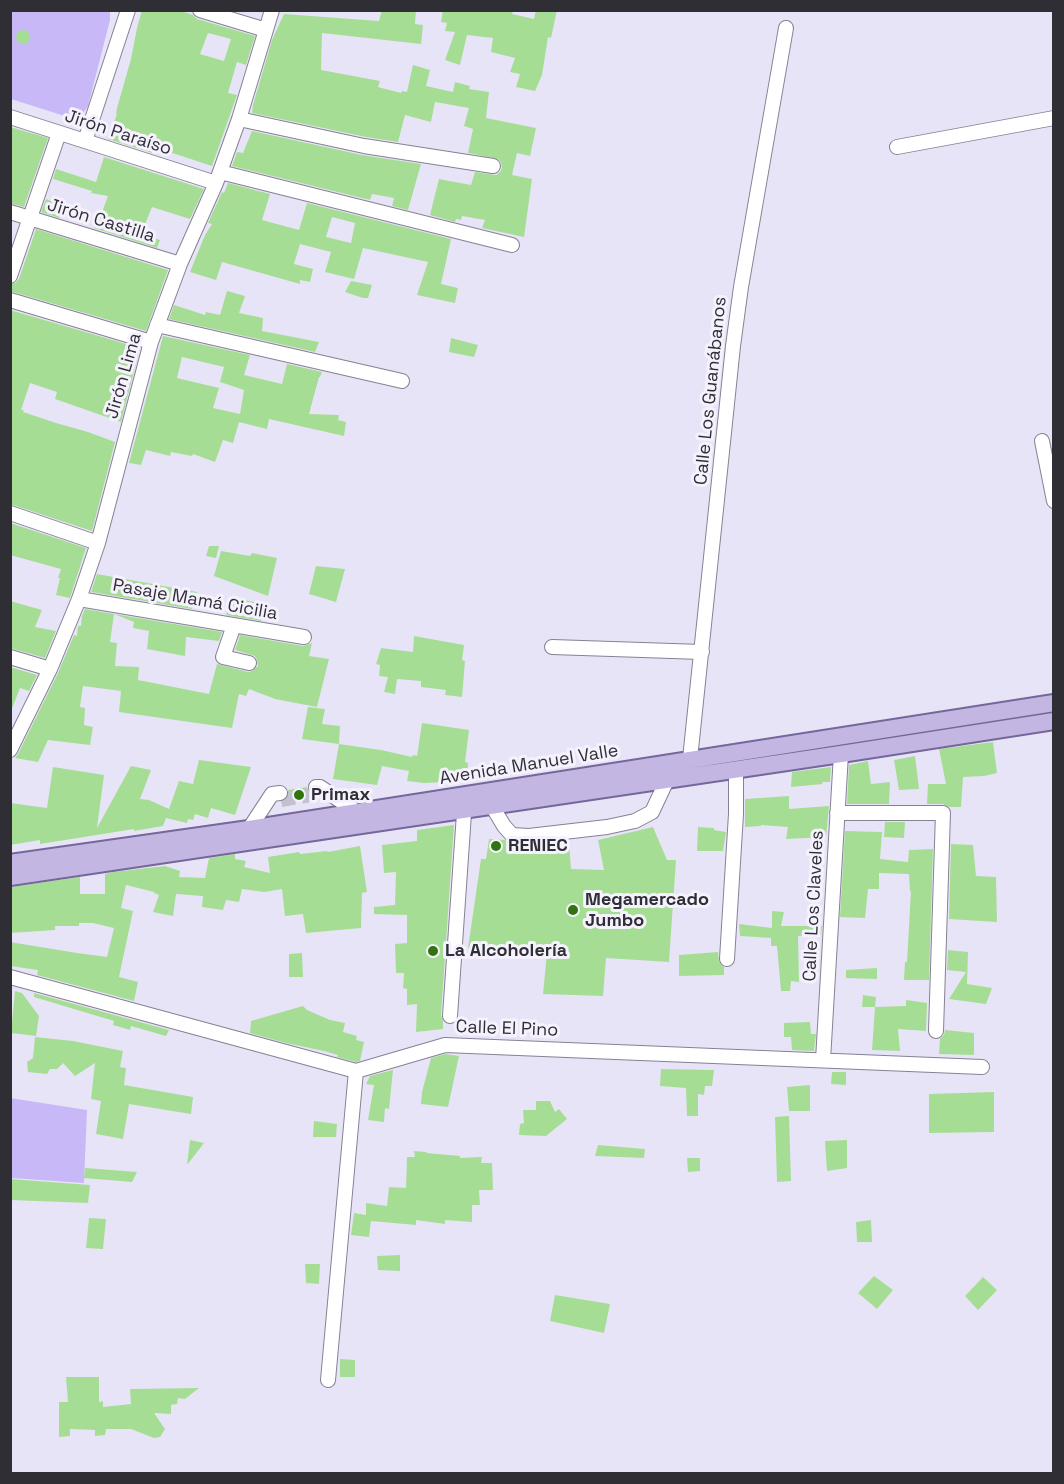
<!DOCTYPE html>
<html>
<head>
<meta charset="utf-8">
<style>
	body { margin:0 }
	#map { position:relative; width:1064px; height:1484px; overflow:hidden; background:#e8e4f8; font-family:"Space Grotesk",sans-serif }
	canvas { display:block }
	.frame { position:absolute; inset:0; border:12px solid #302e35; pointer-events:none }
</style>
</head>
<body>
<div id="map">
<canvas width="1064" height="1484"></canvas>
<div class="frame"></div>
</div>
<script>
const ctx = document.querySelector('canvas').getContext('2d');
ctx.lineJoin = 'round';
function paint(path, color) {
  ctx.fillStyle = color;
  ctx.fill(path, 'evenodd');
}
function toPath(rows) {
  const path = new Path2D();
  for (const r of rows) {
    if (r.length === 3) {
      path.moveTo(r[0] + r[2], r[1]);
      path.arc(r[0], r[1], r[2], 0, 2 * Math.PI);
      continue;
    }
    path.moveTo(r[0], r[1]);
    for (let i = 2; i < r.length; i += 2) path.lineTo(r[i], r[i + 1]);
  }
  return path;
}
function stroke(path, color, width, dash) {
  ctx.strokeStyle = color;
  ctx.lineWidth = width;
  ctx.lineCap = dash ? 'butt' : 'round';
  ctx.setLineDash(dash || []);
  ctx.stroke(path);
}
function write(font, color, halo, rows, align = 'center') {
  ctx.font = font + ' "Space Grotesk",sans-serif';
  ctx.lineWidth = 6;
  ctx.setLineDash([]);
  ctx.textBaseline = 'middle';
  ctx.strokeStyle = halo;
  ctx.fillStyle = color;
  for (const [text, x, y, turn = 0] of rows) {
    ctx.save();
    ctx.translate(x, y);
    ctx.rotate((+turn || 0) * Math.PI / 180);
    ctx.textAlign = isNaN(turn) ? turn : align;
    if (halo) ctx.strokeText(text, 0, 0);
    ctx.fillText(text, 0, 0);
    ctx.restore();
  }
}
paint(toPath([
	[11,10,110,11,110,20,88,106,81,116,71,118,11,99],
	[10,1098,87,1110,84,1183,11,1178]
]), '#c9b8f7');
paint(toPath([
	[142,10,178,10,193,15,197,19,255,36,246,65,237,62,228,93,237,95,212,166,154,147,152,153,108,139,117,114,116,114,117,108,131,59,137,28],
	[208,33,231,39,224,61,200,54],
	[382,10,416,10,415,24,423,25,421,44,322,33,321,70,380,81,378,87,401,93,402,91,407,92,413,65,430,70,426,86,453,92,455,82,470,86,469,89,489,92,486,118,536,128,530,156,517,153,512,175,532,179,524,237,482,228,485,220,462,216,461,220,456,219,455,222,430,215,439,179,471,185,475,172,496,175,500,172,502,168,501,162,498,159,468,153,473,129,464,126,469,108,435,102,431,122,405,115,398,142,366,137,252,113,253,105,272,40,284,14,379,21],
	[443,10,513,10,512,14,534,19,536,10,557,10,551,38,548,37,542,75,535,91,516,87,520,74,510,72,515,58,491,52,493,38,467,35,460,65,445,60,455,32,445,31,447,23,441,22],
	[23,37,7],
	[10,127,48,138,24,207,10,203],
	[252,131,362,155,421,164,408,210,392,206,394,198,372,194,370,200,232,166,237,152,243,153],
	[104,157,204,189,190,219,152,207,141,234,160,240,157,248,94,228,96,221,98,223,108,196,91,193,92,191,53,179,56,169,96,182],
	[228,183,270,194,262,220,299,230,307,203,451,239,441,284,458,288,455,303,417,295,428,262,363,248,354,279,325,272,331,252,300,244,294,264,313,269,310,282,300,280,300,284,222,262,216,280,190,272,205,235,212,224,208,223,222,192,224,193],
	[332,217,355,223,351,243,326,237],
	[46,199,64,206,59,218,41,212],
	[36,229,168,270,146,331,10,291,10,285,15,283,19,279],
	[351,281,372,285,368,298,363,298,345,292],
	[227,291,245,296,239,313,263,318,262,331,319,342,315,352,169,319,174,305,205,315,206,312,220,315],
	[10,310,140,348,121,422,55,399,57,392,30,383,21,410,24,410,23,412,56,423,88,432,115,442,92,531,10,504],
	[163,336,250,355,244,375,282,384,287,364,322,372,320,377,319,377,309,414,339,415,338,420,346,422,344,436,269,419,267,429,239,422,233,443,223,440,215,462,193,454,192,456,171,452,170,456,146,450,141,465,129,463],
	[182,357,224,367,220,382,244,390,240,414,213,408,219,388,177,378],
	[451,338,478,345,474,357,449,352],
	[10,523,86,548,70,598,56,595,60,578,58,578,61,569,10,555],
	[209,546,219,546,216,558,206,556],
	[221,551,250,556,252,553,277,558,268,596,214,576],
	[316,566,345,569,336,602,309,594],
	[97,574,136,581,197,592,192,609,91,592],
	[232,598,266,604,261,621,226,615],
	[10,601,42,610,35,627,56,631,45,658,10,648],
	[85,609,114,614,110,642,117,643,115,666,139,667,138,680,209,694,217,664,248,672,252,671,258,666,257,660,255,656,235,650,240,635,303,646,312,643,309,656,329,659,317,707,275,699,249,689,246,696,239,694,232,728,119,712,121,691,83,686,80,707,85,708,84,725,93,727,90,745,48,740,38,762,15,758,18,754,58,673,74,635,77,636,78,626,81,626,82,616],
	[114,614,222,632,219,641,186,637,185,656,147,649,149,631,133,628,134,622],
	[414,636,464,645,462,660,465,661,462,697,445,695,446,690,421,687,421,681,397,679,395,694,384,692,388,677,379,676,380,665,376,664,381,648,413,652],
	[10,667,37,675,29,691,20,688,11,711],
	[308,707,325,709,322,724,340,726,339,744,302,739],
	[422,723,469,730,465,762,468,763,467,781,424,783,407,781,409,771,382,766,377,785,333,779,339,744,381,750,412,757,413,755,417,756],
	[993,742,997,773,984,776,963,777,961,807,949,807,943,804,927,804,928,784,946,784,939,749],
	[915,756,919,789,899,790,894,760],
	[199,760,251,767,235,815,211,808,208,818,195,814,193,820,188,819,187,823,166,818,163,826,134,831,134,829,40,844,40,840,10,845,10,803,47,808,53,767,104,775,97,828,131,766,151,770,140,799,149,800,169,809,179,781,193,784],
	[868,761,871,784,890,782,889,804,847,804,849,765],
	[831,767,830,782,822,782,823,784,791,787,792,772],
	[307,787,308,791,311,794,317,796,281,802,288,797,288,790],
	[789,796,789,809,829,806,826,837,786,839,788,827,761,825,761,826,745,827,745,799],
	[885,822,905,822,904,838,884,837],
	[454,825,441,1015,443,1021,443,1029,416,1032,417,1004,407,1005,407,989,403,988,404,973,396,973,395,944,407,943,407,915,374,914,374,907,395,905,396,872,384,873,382,845,417,841,417,830],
	[653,827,667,860,676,860,669,962,606,958,603,996,543,994,547,953,468,948,481,859,486,859,489,839,505,840,511,844,528,845,569,842,571,869,604,870,598,840],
	[698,827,714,828,714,830,726,832,723,851,697,851],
	[845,831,882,832,880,859,908,862,909,850,933,849,929,980,904,980,905,962,907,962,911,891,910,891,909,874,879,873,879,889,868,889,865,918,840,917],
	[951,844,973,845,976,876,996,877,997,922,949,919],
	[360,846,367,892,362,893,361,928,306,933,303,914,285,916,282,889,264,892,242,889,239,902,226,900,223,910,202,907,203,896,176,894,173,916,153,912,159,895,154,893,154,892,126,885,121,908,133,911,119,977,138,982,134,1001,37,975,38,970,10,966,10,942,77,953,107,957,114,928,93,923,79,923,79,926,55,926,55,930,10,933,10,887,80,877,80,894,105,894,105,874,113,872,165,866,180,871,179,877,205,878,209,858,235,854,235,859,246,861,244,867,270,873,268,857,299,852,300,854,327,851,328,852],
	[772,911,784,912,781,926,822,926,821,935,798,936,799,982,791,981,790,991,781,991,777,946,771,946,771,938,740,936,739,924,772,928],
	[948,950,968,952,967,984,992,988,986,1004,949,999,966,972,947,970],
	[718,952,719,962,724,967,724,975,679,976,679,955],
	[302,953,303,977,289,977,289,954],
	[877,968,877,979,846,978,846,970],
	[15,991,22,993,39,1016,36,1036,11,1033],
	[34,993,169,1030,166,1036,131,1026,130,1030,113,1025,114,1021,34,997],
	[863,995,876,997,875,1007,862,1007],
	[906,1000,927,1003,926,1031,898,1029,900,1051,872,1050,875,1007,906,1006],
	[303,1006,307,1010,330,1020,345,1023,343,1032,357,1036,356,1040,364,1042,360,1061,356,1062,337,1057,338,1055,324,1051,286,1043,250,1033,251,1021],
	[810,1022,811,1034,816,1034,814,1051,792,1050,791,1037,784,1037,784,1023],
	[945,1030,974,1033,974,1055,939,1054,940,1039,944,1035],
	[35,1037,73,1041,123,1051,120,1067,126,1068,124,1085,193,1097,191,1114,129,1104,123,1139,96,1134,101,1101,91,1099,95,1063,75,1076,63,1063,57,1069,50,1069,47,1074,28,1072,27,1062,33,1058],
	[445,1054,459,1056,448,1107,421,1104,422,1092,431,1058],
	[661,1069,714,1070,712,1086,705,1086,704,1095,698,1094,698,1116,687,1116,686,1088,660,1086],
	[393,1070,389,1109,385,1108,384,1122,368,1120,374,1085,366,1084,370,1076],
	[832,1072,846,1072,846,1085,831,1084],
	[810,1085,810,1111,789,1111,787,1087],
	[994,1092,994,1132,929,1133,929,1094],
	[536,1101,550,1101,555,1112,559,1109,567,1119,546,1136,519,1135,520,1124,524,1123,523,1110,536,1110],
	[789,1116,791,1181,777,1182,775,1117],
	[314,1121,337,1124,336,1137,313,1137],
	[190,1140,204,1143,187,1165],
	[847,1140,847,1168,827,1171,825,1141],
	[598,1145,645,1149,644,1158,595,1156],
	[414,1151,427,1152,426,1153,460,1156,460,1158,482,1157,481,1163,492,1163,493,1190,479,1190,480,1205,472,1205,472,1222,445,1220,445,1224,416,1220,416,1225,371,1221,369,1237,351,1235,354,1213,366,1215,366,1203,387,1206,389,1187,406,1188,407,1157,415,1157],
	[687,1158,700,1158,700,1171,688,1172],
	[85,1168,137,1172,132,1182,84,1178],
	[10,1179,90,1185,88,1203,10,1200],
	[89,1218,106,1219,103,1249,86,1248],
	[871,1220,872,1242,857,1242,856,1222],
	[400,1255,400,1271,378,1270,377,1256],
	[305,1264,320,1264,319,1284,306,1283],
	[874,1276,893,1290,877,1309,858,1293],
	[983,1277,997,1290,978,1310,965,1296],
	[555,1295,610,1304,604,1333,550,1321],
	[340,1359,355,1360,355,1377,340,1377],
	[66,1377,99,1377,99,1402,103,1401,103,1407,131,1404,130,1389,199,1388,185,1399,178,1398,177,1404,171,1405,171,1414,154,1413,165,1429,160,1437,154,1438,131,1429,106,1429,105,1435,95,1436,95,1430,70,1429,70,1436,59,1437,59,1402,68,1402]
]), '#a6dd94');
stroke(toPath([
	[281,800,317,794]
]), '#c3c0d1', 14, [14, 7]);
const minor = toPath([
	[200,10,266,30],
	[10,117,216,183],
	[239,119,364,146,493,166],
	[85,141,128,10],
	[897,147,1054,118],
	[220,172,512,245],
	[10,212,180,264],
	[10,276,59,133],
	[10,300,151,342],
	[157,325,402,381],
	[1042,441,1054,501],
	[10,513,98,543],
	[79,599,304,637],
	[234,625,223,657,249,663],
	[552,647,702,652],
	[10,657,50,669],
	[10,750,50,669,79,599,98,543,151,342,180,264,216,183,239,119,272,10],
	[690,759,733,346,741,287,786,28],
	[316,787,320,787,357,812],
	[492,806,504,826,512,835,529,836,607,827,635,821,652,812,667,780],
	[837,813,943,813,936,1031],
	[249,829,272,794,280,793],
	[727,959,736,814,736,769],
	[10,977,356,1071,445,1045,982,1067],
	[450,1016,465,799],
	[823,1060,841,754],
	[328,1380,356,1071]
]);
const major = toPath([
	[10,863,249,829,1054,703],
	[10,877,841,754,1054,721]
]);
stroke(minor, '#868193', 16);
stroke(major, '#76679a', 20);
stroke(minor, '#fff', 14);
stroke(major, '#c4b6e3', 16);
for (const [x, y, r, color] of [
	[299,795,6,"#317310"],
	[496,846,6,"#317310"],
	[573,910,6,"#317310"],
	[433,951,6,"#317310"]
]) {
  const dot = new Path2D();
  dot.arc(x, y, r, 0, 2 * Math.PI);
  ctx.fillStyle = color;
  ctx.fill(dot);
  stroke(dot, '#f5f2fe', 2);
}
write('18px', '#302e35', '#f5f2fe', [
	["Jirón Paraíso",118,133,18],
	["Jirón Castilla",101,221,17],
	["Jirón Lima",124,376,-74],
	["Calle Los Guanábanos",711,391,-84],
	["Pasaje Mamá Cicilia",195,600,10],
	["Avenida Manuel Valle",529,765,-9],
	["Calle Los Claveles",814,906,-87],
	["Calle El Pino",507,1029,2]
]);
write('bold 18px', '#302e35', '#f5f2fe', [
	["Primax",311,795],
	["RENIEC",508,846],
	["Megamercado",585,900],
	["Jumbo",585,921],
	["La Alcoholería",445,951]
], 'left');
</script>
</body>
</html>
